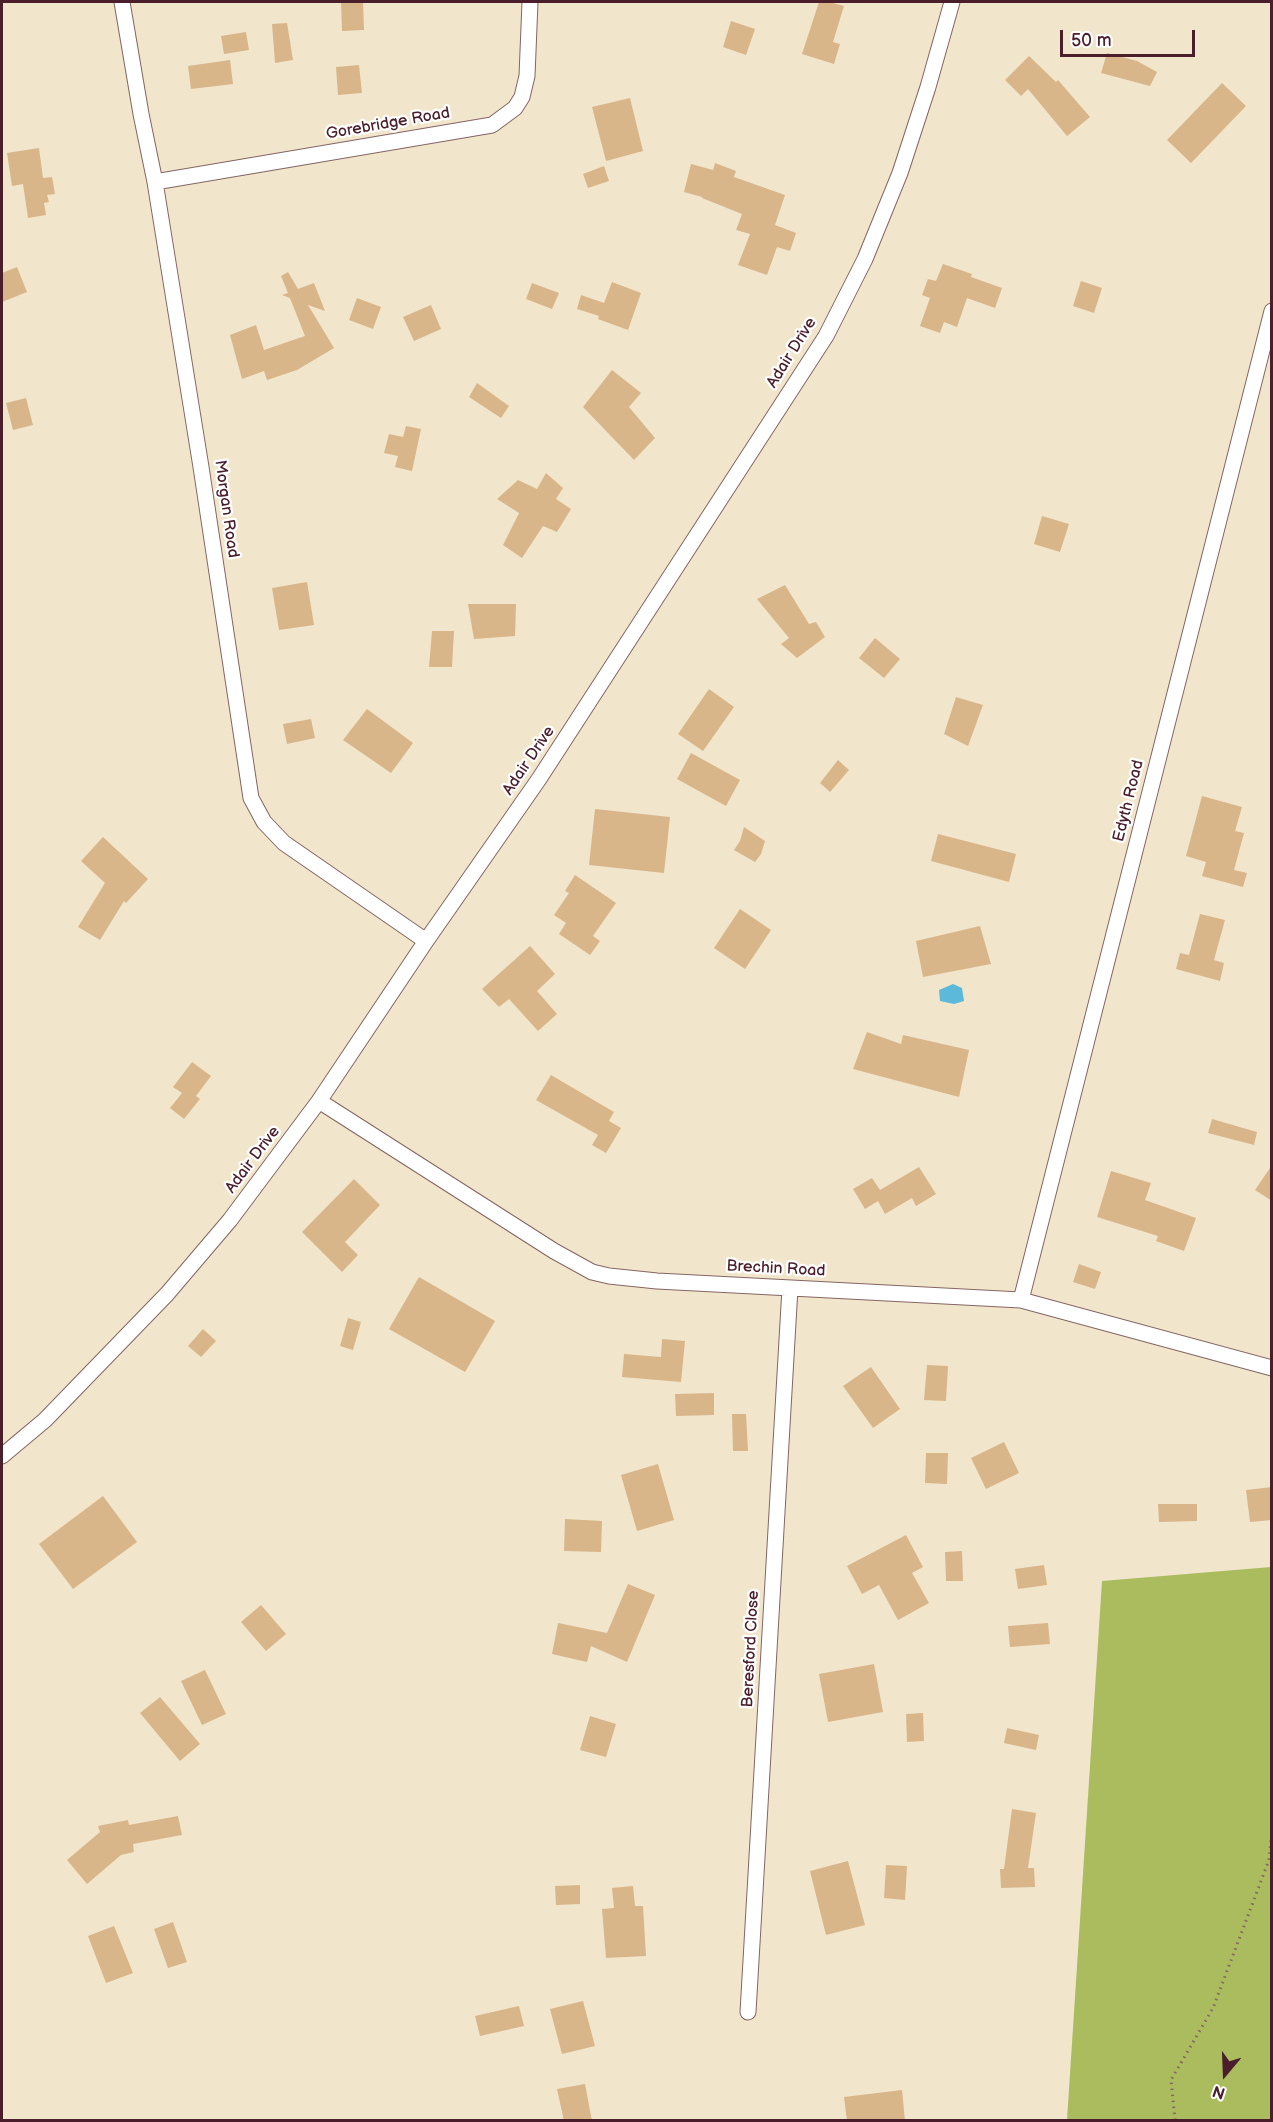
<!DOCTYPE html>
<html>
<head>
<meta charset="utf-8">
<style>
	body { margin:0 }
	#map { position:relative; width:1273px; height:2122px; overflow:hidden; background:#f1e6cb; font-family:"Balsamiq Sans",sans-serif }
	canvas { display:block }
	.frame { position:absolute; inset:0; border:3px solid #4a1f2b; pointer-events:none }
	.north { position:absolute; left:1195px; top:2044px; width:60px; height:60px; -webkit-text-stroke:4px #fff; paint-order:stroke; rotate:199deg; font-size:16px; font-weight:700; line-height:24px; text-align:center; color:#4a1f2b }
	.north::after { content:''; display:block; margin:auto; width:21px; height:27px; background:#4a1f2b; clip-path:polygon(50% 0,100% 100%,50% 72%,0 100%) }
	.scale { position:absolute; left:1060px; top:30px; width:135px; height:27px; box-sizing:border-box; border:3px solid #4a1f2b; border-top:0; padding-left:8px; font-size:18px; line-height:21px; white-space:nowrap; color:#4a1f2b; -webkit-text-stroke:4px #fff; paint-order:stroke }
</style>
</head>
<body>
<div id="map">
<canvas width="1273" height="2122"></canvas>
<div class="frame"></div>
<div class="north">N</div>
<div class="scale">50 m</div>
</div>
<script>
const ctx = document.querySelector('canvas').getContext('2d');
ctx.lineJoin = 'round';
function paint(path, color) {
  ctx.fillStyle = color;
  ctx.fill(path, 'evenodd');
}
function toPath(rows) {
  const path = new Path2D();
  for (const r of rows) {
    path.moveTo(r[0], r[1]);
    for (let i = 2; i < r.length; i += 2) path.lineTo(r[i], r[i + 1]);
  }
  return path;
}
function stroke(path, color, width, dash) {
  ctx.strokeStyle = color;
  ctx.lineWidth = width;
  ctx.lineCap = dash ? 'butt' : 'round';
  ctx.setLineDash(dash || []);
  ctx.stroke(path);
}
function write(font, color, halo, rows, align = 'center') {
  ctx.font = font + ' "Balsamiq Sans",sans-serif';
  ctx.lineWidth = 4.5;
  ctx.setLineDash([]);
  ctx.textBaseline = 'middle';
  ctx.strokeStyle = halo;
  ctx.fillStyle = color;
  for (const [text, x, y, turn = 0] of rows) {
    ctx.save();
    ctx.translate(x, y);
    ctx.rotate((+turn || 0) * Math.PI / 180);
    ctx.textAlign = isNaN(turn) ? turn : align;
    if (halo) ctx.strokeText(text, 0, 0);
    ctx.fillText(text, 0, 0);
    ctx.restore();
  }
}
paint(toPath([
	[1271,1567,1271,2120,1067,2120,1102,1581]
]), '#abbc5f');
paint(toPath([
	[953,984,962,988,964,1001,954,1004,940,1001,939,990]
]), '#5cb9da');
paint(toPath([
	[341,2,363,2,364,30,342,31],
	[819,2,829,2,844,6,833,42,840,44,834,64,802,54],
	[731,21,755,29,746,55,723,47],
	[287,23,293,60,275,63,272,24],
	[246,32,249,50,224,54,221,36],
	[1107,53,1137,61,1157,72,1150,86,1101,73],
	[1029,56,1056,82,1058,80,1090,117,1067,136,1028,89,1021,96,1005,80],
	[230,60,233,84,191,89,188,66],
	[359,65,362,93,338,95,336,67],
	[1222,83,1246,106,1191,163,1167,140],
	[630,98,643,151,606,161,592,107],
	[39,148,43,178,52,177,55,194,47,195,49,202,44,203,46,215,28,218,23,184,12,186,7,153],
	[715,163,736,171,734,177,785,195,775,225,796,233,790,251,777,247,767,275,738,265,750,234,736,230,742,214,702,198,702,197,684,192,691,164,713,170],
	[604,166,609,181,588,188,583,174],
	[943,264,972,274,971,277,1002,288,995,308,967,298,957,327,944,322,940,333,920,326,930,298,922,295,928,279,936,281],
	[17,267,27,292,2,302,2,273],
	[288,272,298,289,314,283,325,311,308,305,334,348,297,370,267,380,264,371,242,379,230,335,256,325,264,350,305,336,290,298,282,295,288,293,281,276],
	[1081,281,1102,288,1094,313,1073,306],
	[612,282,641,293,628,330,598,319,599,316,577,309,581,295,604,303],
	[532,283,559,293,552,309,526,299],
	[357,298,381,307,373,329,349,320],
	[431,305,441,329,414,341,403,317],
	[612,370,641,393,629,407,655,438,634,460,583,407],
	[477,383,509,406,501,418,469,397],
	[26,398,33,425,13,430,6,403],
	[406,426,421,429,412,471,395,467,398,456,384,453,389,434,403,437],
	[546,473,563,488,556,499,571,509,557,532,543,526,522,558,503,545,519,513,497,499,518,480,537,489],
	[1042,516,1069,524,1060,552,1034,544],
	[307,582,314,625,279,630,272,588],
	[785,585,809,624,816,622,825,637,797,658,781,644,789,638,757,599],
	[468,604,516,604,515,636,474,639],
	[432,631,454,631,452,667,429,667],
	[875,638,900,659,884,678,859,658],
	[709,689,734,707,703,751,678,734],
	[956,697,983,705,968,746,944,734],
	[367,709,413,743,391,773,343,740],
	[311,719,315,738,287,744,283,724],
	[691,753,740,780,726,806,677,779],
	[838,760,849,770,830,792,820,783],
	[1202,796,1242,807,1235,831,1244,833,1234,870,1247,873,1243,887,1202,876,1206,862,1186,856],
	[595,809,670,817,664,873,589,865],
	[744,827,765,841,761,854,755,862,734,850,740,841],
	[938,834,1016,854,1009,882,931,861],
	[103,837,148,879,126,903,124,901,100,940,78,927,105,883,81,861],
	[575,875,616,903,593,936,600,941,590,955,559,934,566,923,554,915,569,893,565,891],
	[740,909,771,930,745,969,714,948],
	[1200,914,1225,920,1214,960,1224,963,1220,981,1176,969,1180,953,1189,955],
	[980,926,991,964,923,977,916,941],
	[530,946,555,974,537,991,557,1014,538,1031,509,999,499,1007,482,989],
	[867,1032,901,1044,903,1035,969,1050,959,1097,853,1069],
	[192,1062,211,1076,196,1096,200,1099,184,1119,170,1108,182,1093,173,1087],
	[551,1075,614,1112,609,1121,621,1128,606,1153,592,1145,598,1135,536,1100],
	[1212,1119,1257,1132,1254,1145,1208,1133],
	[1272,1165,1272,1201,1255,1190],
	[919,1167,936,1194,916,1206,912,1198,885,1214,878,1201,865,1209,853,1189,872,1178,880,1190],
	[1111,1171,1151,1183,1145,1200,1196,1218,1184,1251,1156,1241,1158,1236,1097,1217],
	[354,1179,380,1205,345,1242,358,1255,342,1272,302,1232],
	[1079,1264,1101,1272,1095,1289,1073,1282],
	[419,1277,495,1321,465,1372,389,1329],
	[348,1318,361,1322,353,1350,340,1346],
	[203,1329,216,1341,201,1357,188,1346],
	[662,1339,685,1341,681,1382,622,1377,624,1354,661,1357],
	[927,1365,948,1366,946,1401,924,1400],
	[871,1367,900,1409,873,1428,843,1386],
	[714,1393,714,1415,676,1416,675,1394],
	[732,1414,746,1414,748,1451,733,1451],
	[1004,1442,1019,1473,986,1489,971,1458],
	[926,1453,948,1453,947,1484,925,1483],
	[658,1464,674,1520,637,1531,621,1475],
	[1272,1487,1272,1520,1250,1522,1246,1490],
	[103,1496,137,1542,73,1589,39,1544],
	[1158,1504,1197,1504,1197,1521,1159,1522],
	[565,1519,602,1521,601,1552,564,1551],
	[906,1535,923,1567,912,1573,929,1603,898,1620,879,1585,862,1594,847,1566],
	[962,1551,963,1581,946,1581,945,1552],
	[1044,1565,1047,1585,1018,1589,1015,1569],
	[628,1584,655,1595,627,1662,591,1646,587,1662,552,1654,558,1623,607,1633],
	[261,1605,286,1634,266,1651,241,1622],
	[1048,1623,1050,1644,1010,1647,1008,1626],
	[874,1664,883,1712,828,1722,819,1674],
	[205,1670,226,1714,202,1725,181,1681],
	[160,1697,200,1744,180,1761,140,1713],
	[923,1713,924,1741,907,1742,906,1714],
	[590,1716,616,1724,606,1757,580,1750],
	[1007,1728,1039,1735,1036,1750,1004,1743],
	[1012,1809,1036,1813,1028,1868,1034,1868,1035,1887,1001,1888,1000,1869,1004,1869],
	[178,1816,182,1835,133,1844,134,1852,121,1855,87,1884,67,1860,100,1832,98,1826,128,1820,129,1825],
	[848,1861,865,1925,826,1935,810,1871],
	[886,1865,907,1866,905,1900,884,1898],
	[580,1885,580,1904,556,1905,555,1886],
	[633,1886,635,1906,643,1906,646,1956,606,1958,602,1909,614,1908,612,1888],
	[173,1922,187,1962,168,1968,154,1929],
	[114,1926,133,1973,106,1983,88,1936],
	[583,2001,595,2046,562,2054,550,2009],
	[519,2006,524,2026,480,2036,475,2016],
	[585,2084,592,2121,564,2121,557,2089],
	[902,2090,905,2121,847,2121,844,2097]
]), '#d9b58a');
const street = toPath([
	[122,2,141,114,155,182,201,467,251,798,264,822,284,843,426,941],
	[155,182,492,125,515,108,522,97,527,76,530,2],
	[319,1101,554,1251,592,1272,609,1276,657,1281,1021,1300,1272,1368],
	[1021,1300,1272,311],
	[2,1456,45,1420,167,1294,230,1220,319,1101,426,941,539,779,826,336,865,259,900,173,928,87,952,2],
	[748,2012,790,1288]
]);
stroke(street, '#846563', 17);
stroke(toPath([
	[1175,2120,1171,2080,1213,2008,1269,1860,1272,1829]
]), '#846563', 3, [1.5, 4.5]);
stroke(street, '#fff', 15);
write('16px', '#4a1f2b', '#fff', [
	["Gorebridge Road",388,124,-10],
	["Adair Drive",792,353,-58],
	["Morgan Road",226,509,82],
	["Adair Drive",529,761,-56],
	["Edyth Road",1129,801,-76],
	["Adair Drive",253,1160,-53],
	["Brechin Road",776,1269,3],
	["Beresford Close",751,1649,-87]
]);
</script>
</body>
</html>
